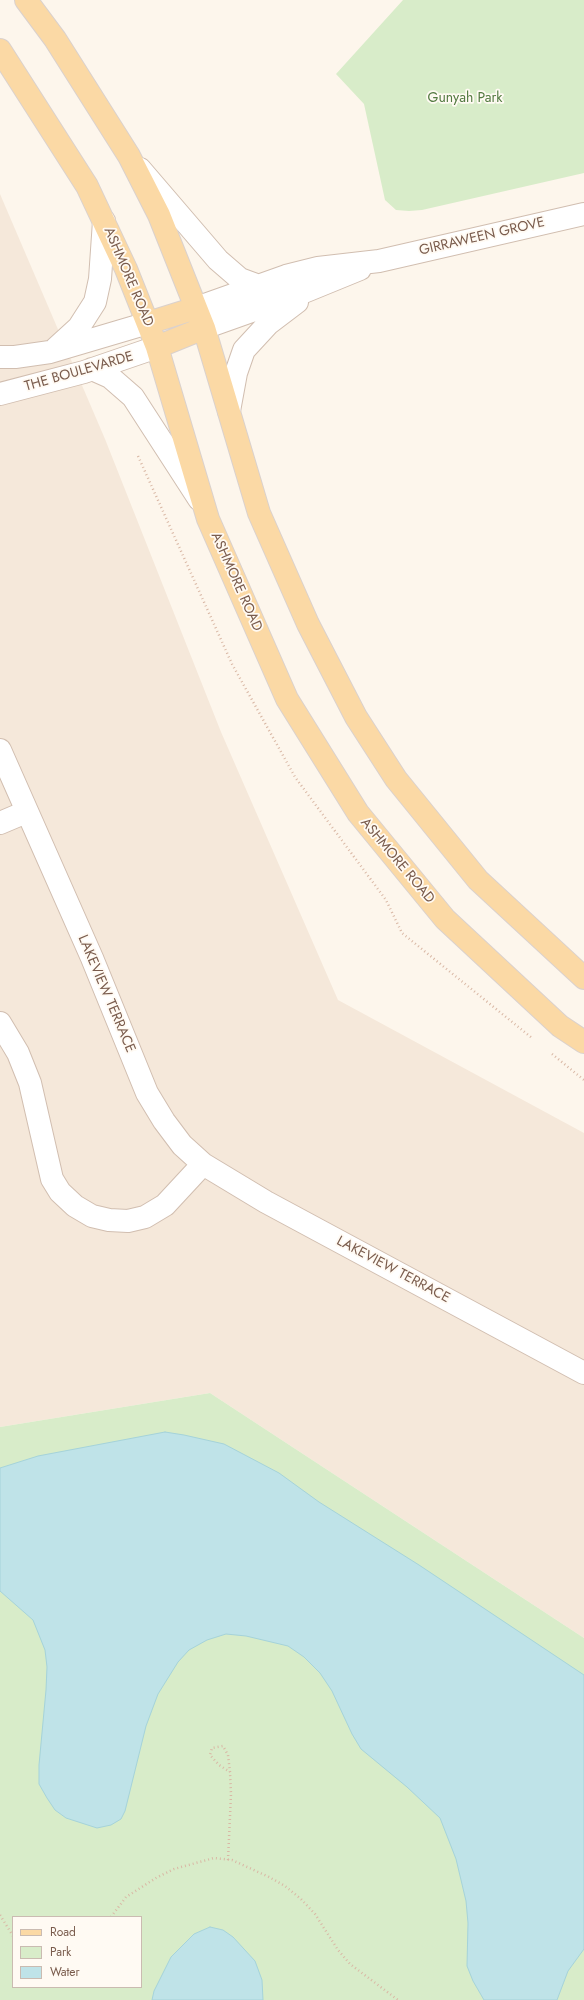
<!DOCTYPE html>
<html>
<head>
<meta charset="utf-8">
<style>
	body { margin:0 }
	#map { position:relative; width:584px; height:2000px; overflow:hidden; background:#fdf6ec; font-family:Jost,sans-serif }
	canvas { display:block }
	.legend { position:absolute; left:12px; top:1916px; width:130px; height:72px; box-sizing:border-box; background:#fffaf3; border:1px solid #cabbb1; margin:0; padding:5px 7px; list-style:none; font-size:12px; color:#7a5c4d }
	.legend li { display:flex; align-items:center; gap:8px; height:20px }
	.legend b { width:20px; border:1px solid #cabbb1 }
</style>
</head>
<body>
<div id="map">
<canvas width="584" height="2000"></canvas>
<ul class="legend">
<li><b style="height:5px;background:#fbd9a5"></b>Road</li>
<li><b style="height:11px;background:#d8ecc9"></b>Park</li>
<li><b style="height:11px;background:#bfe3e8"></b>Water</li>
</ul>
</div>
<script>
const ctx = document.querySelector('canvas').getContext('2d');
ctx.lineJoin = 'round';
function paint(path, color) {
  ctx.fillStyle = color;
  ctx.fill(path, 'evenodd');
}
function toPath(rows) {
  const path = new Path2D();
  for (const r of rows) {
    path.moveTo(r[0], r[1]);
    for (let i = 2; i < r.length; i += 2) path.lineTo(r[i], r[i + 1]);
  }
  return path;
}
function stroke(path, color, width, dash) {
  ctx.strokeStyle = color;
  ctx.lineWidth = width;
  ctx.lineCap = dash ? 'butt' : 'round';
  ctx.setLineDash(dash || []);
  ctx.stroke(path);
}
function write(font, color, halo, rows, align = 'center') {
  ctx.font = font + ' Jost,sans-serif';
  ctx.lineWidth = 3.5;
  ctx.setLineDash([]);
  ctx.textBaseline = 'middle';
  ctx.strokeStyle = halo;
  ctx.fillStyle = color;
  for (const [text, x, y, turn = 0] of rows) {
    ctx.save();
    ctx.translate(x, y);
    ctx.rotate((+turn || 0) * Math.PI / 180);
    ctx.textAlign = isNaN(turn) ? turn : align;
    if (halo) ctx.strokeText(text, 0, 0);
    ctx.fillText(text, 0, 0);
    ctx.restore();
  }
}
paint(toPath([
	[0,194,105,439,221,732,338,1000,584,1133,584,1638,210,1393,0,1427]
]), '#f5e8da');
paint(toPath([
	[403,0,584,0,584,173,422,210,409,211,396,210,385,200,364,104,336,74],
	[210,1393,584,1638,584,2000,0,2000,0,1427],
	[13,1917,141,1917,141,1987,13,1987]
]), '#d8ecc9');
const water = toPath([
	[165,1432,184,1435,224,1444,279,1473,319,1502,419,1565,584,1675,584,1949,568,1971,557,2000,484,2000,473,1981,467,1966,468,1923,466,1901,456,1859,440,1818,407,1787,361,1749,352,1734,332,1691,320,1673,304,1657,288,1646,246,1636,226,1634,207,1640,189,1650,178,1662,158,1694,146,1726,125,1811,121,1819,111,1825,97,1828,66,1818,55,1810,47,1798,39,1784,39,1765,46,1690,47,1667,45,1650,33,1620,0,1591,0,1468,38,1456,165,1432],
	[210,1927,223,1930,233,1937,255,1961,262,1980,263,2000,152,2000,154,1991,171,1957,194,1934,210,1927]
]);
paint(water, '#bfe3e8');
stroke(water, '#a5d3da', 1);
const minor = toPath([
	[140,169,218,260,240,279,259,286],
	[196,308,286,276,318,268,379,261,584,214],
	[204,328,294,296,360,269],
	[56,348,79,327,95,302,100,279,104,221],
	[0,357,15,357,50,352,148,323],
	[92,369,110,377,133,397,199,499],
	[0,394,84,372,157,347],
	[229,411,236,373,244,350,268,324,297,302],
	[0,750,92,958,147,1093,164,1121,182,1145,203,1164,266,1202,584,1373],
	[0,823,26,812],
	[0,1023,18,1053,30,1083,52,1179,60,1192,75,1206,92,1216,109,1220,128,1221,145,1217,165,1205,203,1164]
]);
const major = toPath([
	[26,0,55,39,129,156,159,215,204,328,259,513,308,624,356,717,396,779,478,880,584,978],
	[0,50,87,186,126,269,157,347,208,519,287,699,358,813,445,919,560,1026,584,1042],
	[148,323,196,308],
	[157,347,204,328]
]);
stroke(minor, '#d1beb0', 24);
stroke(major, '#dad1cd', 24);
stroke(toPath([
	[138,456,232,664,295,777,386,900,402,933,532,1038],
	[552,1054,584,1080],
	[228,1860,231,1794,230,1772,228,1755,223,1746,212,1748,210,1755,219,1765,230,1772],
	[0,1915,13,1936],
	[111,1917,126,1897,156,1878,174,1869,214,1858,232,1860,269,1877,285,1886,301,1899,315,1914,338,1950,350,1964,398,2000]
]), '#d9b8a5', 2.5, [1, 3]);
stroke(minor, '#fff', 22);
stroke(major, '#fbd9a5', 22);
write('14px', '#537a41', '#fffaf3', [
	["Gunyah Park",465,99]
]);
write('14px', '#7a5c4d', '#fffaf3', [
	["GIRRAWEEN GROVE",482,237,-13],
	["ASHMORE ROAD",128,277,67],
	["THE BOULEVARDE",79,372,-16],
	["ASHMORE ROAD",236,582,66],
	["ASHMORE ROAD",397,861,50],
	["LAKEVIEW TERRACE",106,994,67],
	["LAKEVIEW TERRACE",393,1270,28]
]);
</script>
</body>
</html>
